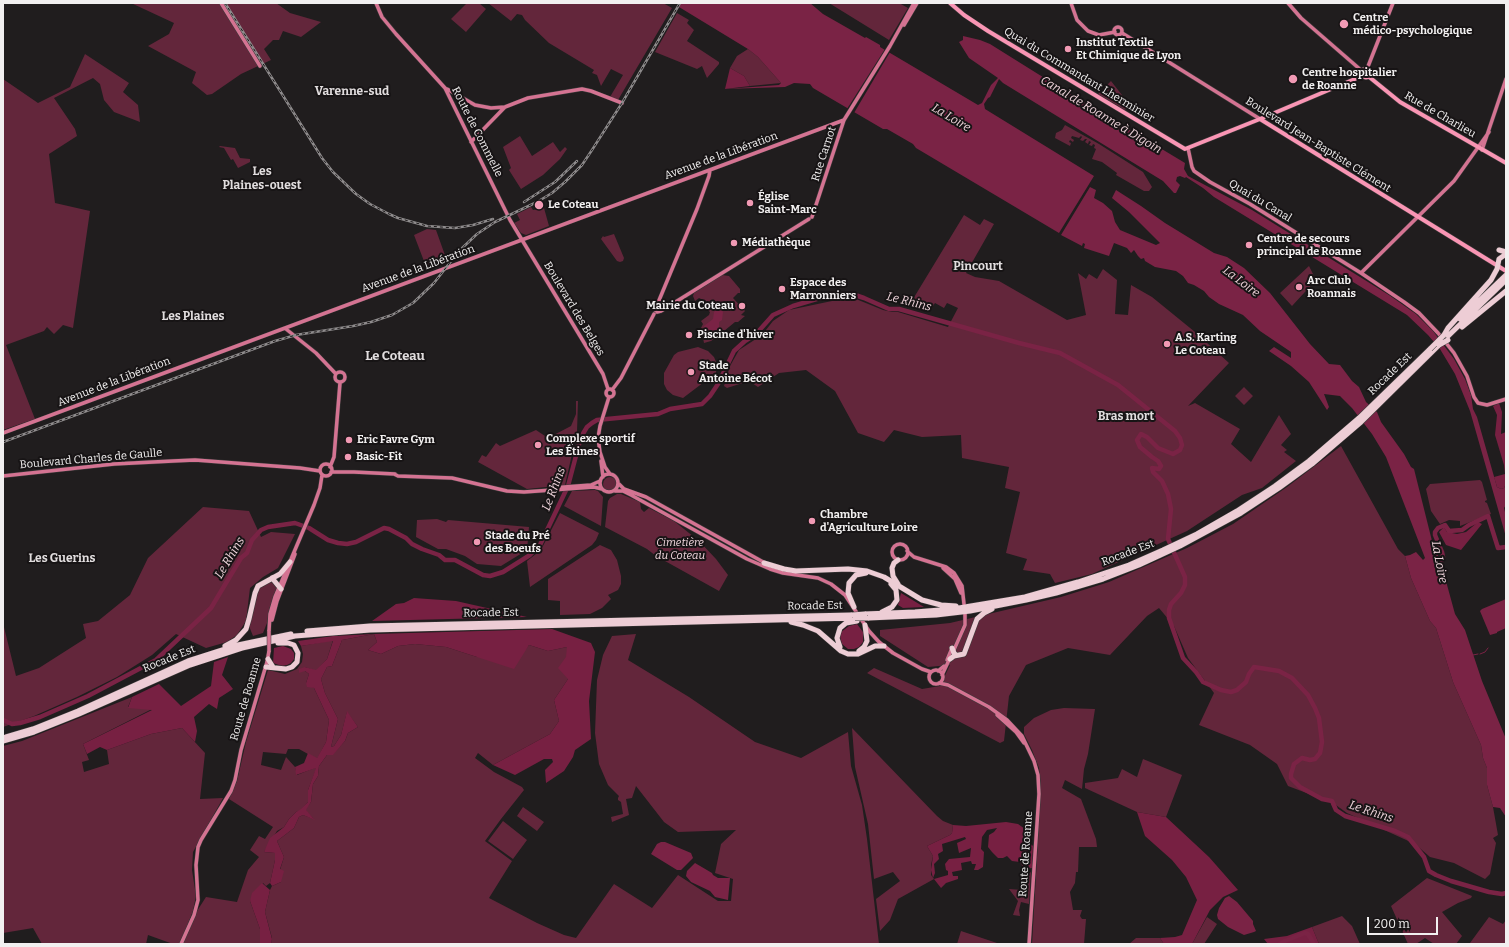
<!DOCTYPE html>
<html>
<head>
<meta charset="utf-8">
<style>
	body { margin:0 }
	#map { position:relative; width:1509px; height:947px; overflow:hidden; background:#201d1e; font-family:Bitter,serif }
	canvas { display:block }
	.frame { position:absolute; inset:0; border:4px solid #f2f0f0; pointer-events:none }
	.scale { position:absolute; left:1367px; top:917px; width:71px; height:18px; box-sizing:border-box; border:2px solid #f2f0f0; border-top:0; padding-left:5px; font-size:12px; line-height:14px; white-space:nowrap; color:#f2f0f0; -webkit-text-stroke:3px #171415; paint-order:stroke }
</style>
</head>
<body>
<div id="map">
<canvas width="1509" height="947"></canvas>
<div class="frame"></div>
<div class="scale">200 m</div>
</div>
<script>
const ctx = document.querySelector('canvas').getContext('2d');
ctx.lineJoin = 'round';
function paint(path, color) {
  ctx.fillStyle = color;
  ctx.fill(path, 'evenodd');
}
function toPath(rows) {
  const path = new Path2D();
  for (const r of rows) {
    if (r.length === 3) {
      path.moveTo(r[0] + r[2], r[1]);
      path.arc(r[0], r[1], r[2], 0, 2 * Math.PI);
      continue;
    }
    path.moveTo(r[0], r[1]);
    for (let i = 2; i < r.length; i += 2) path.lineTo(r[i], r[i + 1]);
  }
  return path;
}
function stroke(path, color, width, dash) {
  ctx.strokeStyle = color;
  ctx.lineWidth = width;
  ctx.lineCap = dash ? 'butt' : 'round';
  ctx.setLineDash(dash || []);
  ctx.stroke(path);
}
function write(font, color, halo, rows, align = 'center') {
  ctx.font = font + ' Bitter,serif';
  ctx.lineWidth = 4;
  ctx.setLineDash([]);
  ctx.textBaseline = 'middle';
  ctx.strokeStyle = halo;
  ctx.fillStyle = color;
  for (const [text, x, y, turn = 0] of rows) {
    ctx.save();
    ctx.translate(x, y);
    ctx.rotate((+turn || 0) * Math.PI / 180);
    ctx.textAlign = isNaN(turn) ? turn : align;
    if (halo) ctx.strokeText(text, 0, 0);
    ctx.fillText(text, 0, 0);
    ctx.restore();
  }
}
paint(toPath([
	[131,3,276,3,290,13,321,22,301,37,283,31,279,40,273,40,264,49,271,60,241,74,212,94,207,95,192,83,196,72,148,46,169,34,174,23],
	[467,3,479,3,486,9,466,32,451,19],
	[488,3,663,3,672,8,618,100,610,97,623,75,611,69,601,86,597,75,592,73,594,70,549,43,525,20,522,15,517,14,511,21],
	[829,3,899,3,908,8,889,40],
	[677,13,689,20,687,23,694,30,687,41,719,62,719,64,707,78,702,66,697,69,655,52],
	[748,49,758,57,781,83,750,86,744,76,730,68,737,56],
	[85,54,129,83,123,92,138,105,140,122,114,112,104,100,100,84,93,78,54,98,75,129,77,136,49,154,55,203,90,211,73,328,63,325,54,334,47,327,44,331,6,345,35,419,3,430,3,79,38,103,70,87],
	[1111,81,1129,104,1125,110,1098,94],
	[1065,125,1099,144,1143,172,1152,187,1149,191,1144,191,1116,175,1117,173,1102,162,1092,159,1096,149,1094,148,1095,145,1093,144,1092,146,1089,145,1091,142,1089,141,1088,144,1085,142,1087,139,1085,139,1083,141,1080,140,1082,137,1081,136,1079,138,1072,136,1071,138,1074,140,1073,142,1070,140,1069,142,1071,143,1070,146,1055,138,1056,133,1062,130],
	[520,136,532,156,553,142,560,152,565,147,567,149,560,159,543,175,521,189,509,170,511,168,503,147],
	[220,146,235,148,240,158,250,159,250,162,238,168,233,159,231,160,224,148,219,147],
	[531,207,533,210,544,208,549,226,526,235,521,233,514,223,520,220,517,214],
	[964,215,980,225,984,219,994,224,966,273,975,277,999,281,1067,320,1086,315,1078,273,1086,279,1089,274,1097,279,1103,269,1117,280,1115,314,1128,315,1131,285,1152,297,1195,332,1229,363,1188,406,1195,403,1240,429,1231,444,1251,462,1279,415,1291,434,1281,445,1287,450,1284,452,1296,461,1262,488,1242,495,1187,531,1092,574,1055,583,1050,574,1023,570,1027,559,1006,553,1020,492,1005,488,1009,467,962,458,961,435,922,437,894,430,884,442,858,433,835,391,806,370,779,373,758,387,749,381,727,388,724,386,730,366,739,350,762,335,773,321,789,310,851,297,883,310,892,312,898,312,948,327,958,308,947,303,944,308,935,303,931,309,910,304],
	[427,229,436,230,446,258,443,263,427,269,414,235],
	[614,234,624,258,623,261,620,262,617,261,601,239,603,236,604,237],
	[1309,266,1316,280,1292,306,1280,293],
	[722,275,729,276,740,289,740,293,738,293,733,298,745,311,741,315,745,316,738,322,735,322,718,336,711,341,704,343,701,328,703,324,701,321,709,315,710,312,704,307,706,304,703,300,699,298,695,301,693,296,694,293],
	[698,347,708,351,714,357,717,364,716,373,683,398,673,395,667,390,664,384,664,373,674,355,678,352],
	[1244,387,1253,396,1244,405,1235,396],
	[576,401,578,401,577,432,565,485,527,489,478,462,482,455,486,457,496,443,500,446,536,430,548,438,571,426,576,414],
	[1341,446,1398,549,1405,556,1411,578,1430,621,1436,628,1453,682,1481,745,1483,758,1487,768,1487,785,1493,807,1498,835,1493,838,1496,843,1490,874,1485,879,1454,863,1430,857,1415,844,1347,813,1333,803,1288,786,1277,764,1250,745,1199,725,1214,693,1188,658,1174,626,1159,608,1147,616,1110,655,1068,648,1026,665,1009,696,1004,741,1000,743,867,673,874,668,922,689,940,686,950,665,928,667,880,636,880,630,950,623,1061,597,1109,582,1187,548,1233,524,1287,487],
	[610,484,7],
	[1480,480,1482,482,1487,500,1485,501,1485,502,1487,503,1491,514,1460,526,1460,521,1449,520,1440,524,1431,511,1426,489,1430,484],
	[595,490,598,491,603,497,601,526,564,506,572,491],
	[617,494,621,494,640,502,641,509,644,512,649,508,674,521,699,541,716,559,728,575,719,591,656,556,647,549,605,527,608,501,610,498],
	[203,507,249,511,261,537,271,532,295,534,278,568,263,577,250,588,246,621,237,635,227,642,206,648,176,634,152,655,117,677,77,697,34,716,3,727,3,623,16,676,39,668,86,638,83,624,98,621,130,595,148,558],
	[560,513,599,533,596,540,592,545,530,587,527,561,536,554,543,546],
	[437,519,446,522,448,520,529,527,527,550,501,566,477,564,465,556,446,549,438,549,416,537,417,520],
	[600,545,611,550,617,560,621,576,621,584,618,590,608,595,611,599,602,608,590,614,560,615,560,601,548,600,548,579],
	[272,582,277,586,270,607,267,623,263,633,253,636,249,626,258,590,264,584],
	[374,634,377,642,368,650,381,654,398,646,415,644,446,647,477,657,525,650,529,645,548,651,567,647,568,679,554,700,559,721,550,734,493,765,478,753,475,758,494,772,522,787,524,790,501,819,485,841,512,861,489,898,537,923,564,935,576,938,614,884,652,908,678,875,718,901,731,901,733,879,715,873,721,844,736,830,678,832,664,822,636,786,632,798,626,799,629,815,612,822,611,817,623,814,621,802,618,800,618,798,619,796,608,785,599,764,595,733,597,680,603,655,612,636,636,634,628,660,689,697,755,742,801,758,848,732,851,766,862,805,867,839,879,944,271,944,272,938,265,912,270,890,272,886,281,882,280,870,284,857,277,841,294,828,299,817,303,815,314,819,305,810,311,802,313,784,318,776,319,766,327,755,333,754,345,741,348,733,358,727,347,712,341,735,334,746,331,747,338,719,325,693,321,679,327,667,332,666,342,640],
	[333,640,327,659,316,671,305,667,305,671,309,674,306,683,314,688,329,720,326,742,317,759,299,749,288,749,286,754,263,752,261,765,281,770,286,757,295,767,297,775,317,767,308,790,308,802,301,810,296,812,289,819,284,827,277,831,264,852,275,853,275,860,270,883,266,886,263,883,250,901,260,929,260,944,183,944,197,911,206,897,237,902,248,870,259,857,250,850,259,836,265,839,273,827,229,799,237,781,246,742,268,670,285,674,297,669,302,662,303,654,301,646],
	[132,697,128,707,152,709,83,744,89,760,82,762,84,772,109,764,107,750,151,734,182,728,205,753,200,799,223,798,193,852,192,870,196,896,193,911,180,944,173,944,148,935,146,944,42,944,33,928,3,933,3,746,22,741],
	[1064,708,1095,709,1088,754,1084,769,1082,789,1065,780,1062,788,1081,799,1096,839,1097,847,1079,847,1078,872,1076,872,1075,883,1070,892,1073,910,1082,910,1080,916,1082,919,1086,919,1084,944,1032,944,1041,788,1039,768,1032,750,1024,734,1024,727,1034,718,1051,710],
	[852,728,937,816,943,821,953,825,952,833,950,835,927,846,933,856,931,865,931,875,934,879,898,899,890,920,880,931,876,899,900,881,893,872,874,879,868,824,855,767],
	[1143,759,1182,775,1166,817,1137,812,1085,788,1085,783,1118,778,1122,769,1137,777],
	[523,807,544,822,537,831,517,816],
	[503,821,527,840,513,859,488,841],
	[1031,872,1029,904,1021,902,1019,910,1020,916,1013,915,1018,901,1009,889,1022,890,1025,877],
	[1427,878,1472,896,1471,898,1458,903,1442,912,1462,936,1456,944,1434,944,1425,938,1416,944,1408,944,1391,906],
	[1342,916,1352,926,1360,944,1319,944,1312,927],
	[1207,917,1217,924,1204,944,1192,944],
	[1489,917,1503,924,1506,920,1506,944,1471,944,1470,943],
	[961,931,1000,944,957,944],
	[1136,938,1160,938,1164,944,1129,944]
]), '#63263b');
paint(toPath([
	[730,68,744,76,750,86,725,89],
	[1499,403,1502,412,1501,434,1506,432,1506,484,1504,488,1501,489,1497,487,1494,477,1505,474,1504,465,1495,435,1497,415,1493,406],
	[1478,522,1482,524,1461,550,1446,545,1439,532,1444,527,1447,532,1457,534,1466,532],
	[901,593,924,607,903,608,898,605],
	[414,598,456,601,527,617,372,621,396,604,404,603],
	[857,624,863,632,863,642,859,647,854,649,848,649,842,644,840,637,841,632,849,626],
	[552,629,591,643,595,652,589,701,591,739,575,750,573,757,564,771,546,783,545,770,553,762,552,759,544,759,515,775,493,765,550,734,559,721,554,700,568,679,558,668,566,657,567,647,548,651,529,645,514,669,446,647,415,644,398,646,381,654,368,650,377,642,374,634,342,640,332,666,327,667,321,679,325,693,338,719,331,747,334,746,341,735,347,711,358,727,348,733,345,741,333,755,327,755,319,766,318,776,313,784,311,802,306,810,315,820,303,815,299,817,294,828,277,841,284,857,280,869,284,871,281,882,272,886,270,883,275,860,275,853,264,852,270,838,284,827,289,819,296,812,301,809,308,802,308,790,316,768,296,775,295,767,304,763,308,753,317,758,326,742,329,720,314,688,307,687,306,683,309,674,305,671,299,673,299,669,305,667,316,670,327,659,333,641,301,646,298,641,333,636,374,634],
	[283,646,291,649,294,653,294,659,291,663,287,665,282,666,273,663,274,648],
	[228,657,222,675,233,689,219,698,217,709,209,704,194,717,197,731,195,742,182,728,151,734,107,750,100,747,87,754,83,744,152,710,128,708,132,697,159,684,181,706,211,686,214,662],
	[1137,812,1166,817,1209,857,1238,890,1223,897,1210,910,1192,944,1164,944,1160,938,1175,937,1182,935,1197,900,1186,877,1172,860,1145,836],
	[1006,822,1018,824,1025,829,1031,844,1033,846,1032,868,1024,869,1020,862,1012,861,1007,856,1003,858,998,858,992,852,988,847,989,835,994,832,997,828,987,830,982,837,981,849,984,852,983,867,978,870,974,870,976,864,972,864,971,861,961,863,962,870,952,872,953,876,958,876,958,879,946,883,941,888,934,879,948,875,948,871,946,870,945,864,949,859,970,857,971,848,959,853,957,843,966,839,965,837,942,844,943,851,938,854,939,859,934,864,935,873,933,878,931,870,933,856,927,846,950,835,952,833,953,825,966,826],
	[262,883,270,890,265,912,272,939,271,944,260,944,260,929,250,901,252,893],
	[1312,927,1319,944,1268,944,1264,939,1287,936]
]), '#772042');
paint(toPath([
	[679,3,810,3,823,14,865,38,866,37,880,45,880,47,978,105,982,103,991,85,998,78,969,58,959,42,963,40,963,36,980,40,990,44,1062,89,1185,163,1184,169,1188,176,1252,210,1389,295,1416,314,1433,331,1454,359,1465,379,1471,395,1473,409,1477,417,1497,487,1501,489,1504,488,1506,484,1506,505,1504,508,1506,516,1506,537,1470,411,1455,374,1440,349,1428,335,1407,315,1214,197,1203,188,1186,177,1185,178,1180,176,1177,177,1176,181,1180,185,1176,193,1174,193,1163,181,1003,83,999,79,990,97,988,98,984,104,985,109,1094,176,1059,233,916,148,913,144,887,129,883,129,813,88,810,84,794,83,785,87,725,89,779,85,781,83,758,57,748,49,679,7,680,4],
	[1090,187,1096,190,1094,198,1103,203,1112,211,1115,222,1120,230,1156,245,1160,243,1129,212,1112,198,1116,190,1141,206,1165,223,1214,253,1227,257,1244,268,1270,293,1310,344,1329,364,1340,365,1352,381,1359,387,1366,402,1377,412,1381,422,1404,454,1411,467,1414,469,1432,541,1441,563,1455,614,1465,630,1482,681,1506,739,1506,817,1500,808,1493,807,1487,785,1487,768,1483,758,1481,745,1453,682,1436,628,1430,621,1411,578,1405,556,1410,555,1416,552,1423,560,1425,558,1386,457,1372,434,1352,408,1340,396,1324,394,1329,407,1327,410,1309,382,1291,366,1269,351,1274,347,1291,358,1291,352,1260,331,1243,315,1219,304,1209,297,1204,291,1194,285,1188,283,1183,276,1176,271,1155,267,1145,261,1144,258,1141,259,1138,256,1134,250,1131,253,1127,248,1114,243,1109,256,1084,248,1085,244,1083,243,1082,246,1061,235],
	[718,308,721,308,723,312,722,320,719,322,719,328,717,332,707,333,704,328,704,326,713,319,714,312],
	[1506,599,1506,628,1497,632,1497,633,1490,635,1480,611,1482,609],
	[661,842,665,842,691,853,693,858,681,870,677,870,651,854,657,844],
	[695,863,712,873,713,875,718,878,730,878,728,900,715,897,710,891,691,882,686,876,687,871],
	[1229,896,1237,902,1253,921,1253,924,1256,931,1254,932,1244,935,1228,927,1218,919,1217,915,1219,908,1225,898]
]), '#7a2345');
paint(toPath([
	[885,49,890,52,854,113,847,109]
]), '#201d1e');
stroke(toPath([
	[1480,654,1485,652,1488,648],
	[1473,655,1478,654]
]), '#7a2345', 1);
stroke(toPath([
	[1439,567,1443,557,1442,552,1435,535,1435,532,1438,528,1445,525,1449,531,1462,530,1469,525,1488,516,1498,548,1506,547],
	[3,720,12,724,20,723,40,717,88,696,156,660,211,608,241,558,247,553,252,540,261,530,268,527,295,523,309,528,328,540,338,543,347,544,356,542,384,528,389,529,406,538,412,544,422,549,439,555,445,560,455,560,483,575,490,576,503,572,530,555,540,545,568,486,581,437,587,427,592,423,597,420,658,414,670,409,702,404,710,396,718,384,734,351,745,341,756,334,773,315,793,306,820,298,852,294,864,298,889,309,899,309,1019,343,1060,353,1118,385,1175,431,1180,438,1182,445,1180,450,1173,454,1158,448,1147,437,1141,434,1137,440,1140,447,1152,457,1158,461,1161,466,1159,469,1152,468,1153,472,1162,481,1168,494,1171,509,1168,539,1185,577,1185,585,1181,593,1171,604,1169,610,1169,618,1183,658,1196,672,1203,682,1221,690,1231,692,1237,690,1246,682,1249,674,1254,667,1279,671,1292,678,1308,695,1315,708,1319,718,1322,742,1320,753,1315,759,1310,760,1302,758,1294,764,1291,774,1291,778,1300,787,1322,799,1332,801,1336,810,1345,816,1395,831,1408,837,1424,857,1429,871,1436,875,1451,881,1489,892,1502,894,1506,893],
	[1280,944,1285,941,1305,933,1308,934,1314,944]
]), '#7a2345', 4.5);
const secondary = toPath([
	[221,3,260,66],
	[376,3,382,17,396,34,445,88,510,220,603,374,608,389],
	[1071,3,1077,20,1088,31,1099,35,1115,32],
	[1288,3,1301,18,1362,71],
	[904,25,917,3],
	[1118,31,4],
	[1122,33,1260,119],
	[1367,69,1393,3],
	[447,89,475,105,491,108,505,107,528,98,582,89,591,91,622,103],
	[471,142,505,107],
	[1188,148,1192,167,1194,171,1210,182,1250,204,1361,273,1404,302,1419,313,1438,333,1454,353,1467,376,1474,397,1478,403,1487,405,1506,399],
	[1482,150,1506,79],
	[812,217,844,120,890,46,914,3],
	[1361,273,1454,181,1489,132],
	[655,310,697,209,709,176,710,170],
	[657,312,661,311,809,219],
	[286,329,316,353,336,374],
	[340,377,5],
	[610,393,4],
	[612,390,621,378,654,314],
	[609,397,600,426,598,438,600,452,605,467,610,474],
	[3,433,844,120],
	[601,461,603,477],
	[326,470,6],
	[330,467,334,457,340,383],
	[331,472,354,472,395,474],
	[609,483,9],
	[394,474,398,476,452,478,507,491,524,492,594,487,602,489],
	[3,476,114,464,173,461,195,460,300,468,320,471],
	[619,484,624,489,646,497,765,563],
	[551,488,591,485,600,481],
	[615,491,623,491,631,495,747,559,770,569,783,573,818,578,831,584,845,595,869,631,879,642,893,653,922,669,931,672],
	[900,552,8],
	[907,551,914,557,946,567,954,573,962,586,964,604],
	[943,568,955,579,961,593],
	[272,620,277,601,295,554],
	[269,631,270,614,275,597,314,505,320,488,322,475],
	[953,652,965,625,965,613],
	[947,660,952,648],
	[936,677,7],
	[938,671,944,666],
	[942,675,950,658],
	[939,683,948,685,989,707,1007,720,1022,736,1034,761,1038,775,1039,794,1029,944],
	[997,715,1016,732,1024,743],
	[181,944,194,915,198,900,196,865,198,847,201,840,231,791,235,780,241,750,267,662,269,651]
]);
const primary = toPath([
	[950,3,964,15,988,31,1185,149,1260,119,1362,76],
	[1366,73,4.5],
	[1368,76,1400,102,1506,163],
	[1260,119,1506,271]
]);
const highway = toPath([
	[1499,250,1506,252],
	[1460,319,1506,275],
	[1462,327,1506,291],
	[1444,335,1448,328,1491,280,1497,269,1499,259,1506,254],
	[1446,338,1506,280],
	[764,563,784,569,796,571,848,569,867,571,884,577,922,600,941,605,956,606],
	[272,578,281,589],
	[898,584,893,576,892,568,894,563,898,560],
	[854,607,848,593,849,583,856,575,866,573],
	[882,612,892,607,897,600,896,590,891,584],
	[865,614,915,612,953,609,1025,597,1078,582,1129,565,1163,550,1197,534,1237,511,1275,486,1309,461,1359,418,1430,349],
	[868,618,936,615,970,611,1026,600,1056,593,1103,579,1139,565,1180,546,1241,513,1279,488,1312,464,1361,422,1439,345],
	[791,622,803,625,818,631,841,651,848,654,858,654,875,646,884,646],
	[307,631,370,626,852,615],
	[225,646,236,640,246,629,249,619,255,593,258,586,280,574,290,562],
	[840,647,837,638,840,628,846,623,857,621],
	[952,648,954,653,956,655],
	[859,651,864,647,867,641,865,625],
	[268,659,273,667],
	[950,659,954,656,964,654,977,619,984,613,992,609],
	[266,667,286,669,292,667,297,662,298,653,294,645,288,643,278,643],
	[6,737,33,729,78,711,188,661,238,645,291,634],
	[3,741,34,732,79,714,190,665,242,648,295,636,370,630,855,618]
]);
stroke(secondary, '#3d3b3b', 4.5);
stroke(primary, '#3d3b3b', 5);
stroke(highway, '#3d3b3b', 6);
stroke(secondary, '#d47392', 3.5);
stroke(primary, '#f995b4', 4);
stroke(highway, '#edcdd5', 5);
const rail = toPath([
	[225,3,322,158,333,172,356,194,370,204,389,214,398,218,427,226,455,228,473,225,493,219],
	[524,202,555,182,577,161],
	[3,442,275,341,296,335,353,326,371,322,392,315,413,303,434,283,459,251,477,234,495,222,537,202,552,193,565,182,582,165,592,150,622,103,680,3]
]);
stroke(rail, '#8e8b8c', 2.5);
stroke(rail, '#171415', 1, [3]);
const secondaryBridge = toPath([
	[269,651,269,631]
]);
const highwayBridge = toPath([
	[1439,345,1448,340],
	[1430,349,1444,335],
	[852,615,865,614],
	[855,618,868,618]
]);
stroke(secondaryBridge, '#3d3b3b', 4.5, []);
stroke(highwayBridge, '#3d3b3b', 6, []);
stroke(secondaryBridge, '#d47392', 3.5);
stroke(highwayBridge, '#edcdd5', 5);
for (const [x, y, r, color] of [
	[1344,24,5,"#f19ab4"],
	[1068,49,4,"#f19ab4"],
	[1293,79,5,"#f19ab4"],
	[750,203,4,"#f19ab4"],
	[539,205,5,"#f19ab4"],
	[734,243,4,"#f19ab4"],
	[1249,245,4,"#f19ab4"],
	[1299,287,4,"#f19ab4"],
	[782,289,4,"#f19ab4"],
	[742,306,4,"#f19ab4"],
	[689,335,4,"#f19ab4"],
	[1167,344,4,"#f19ab4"],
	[691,372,4,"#f19ab4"],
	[349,440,4,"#f19ab4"],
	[538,445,4,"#f19ab4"],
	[348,457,4,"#f19ab4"],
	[812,521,4,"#f19ab4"],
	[477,542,4,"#f19ab4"]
]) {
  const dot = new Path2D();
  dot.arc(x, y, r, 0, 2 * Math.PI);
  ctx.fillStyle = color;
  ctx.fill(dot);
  stroke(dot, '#171415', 1.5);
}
write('bold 11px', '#f2f0f0', '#171415', [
	["Centre",1353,18],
	["médico-psychologique",1353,31],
	["Institut Textile",1076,43],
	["Et Chimique de Lyon",1076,56],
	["Centre hospitalier",1302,73],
	["de Roanne",1302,86],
	["Église",758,197],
	["Saint-Marc",758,210],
	["Le Coteau",548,205],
	["Centre de secours",1257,239],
	["principal de Roanne",1257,252],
	["Médiathèque",742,243],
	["Arc Club",1307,281],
	["Roannais",1307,294],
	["Espace des",790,283],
	["Marronniers",790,296],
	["Mairie du Coteau",734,306,"right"],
	["Piscine d'hiver",697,335],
	["A.S. Karting",1175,338],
	["Le Coteau",1175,351],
	["Stade",699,366],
	["Antoine Bécot",699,379],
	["Complexe sportif",546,439],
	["Les Étines",546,452],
	["Eric Favre Gym",357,440],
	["Basic-Fit",356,457],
	["Chambre",820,515],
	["d'Agriculture Loire",820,528],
	["Stade du Pré",485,536],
	["des Boeufs",485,549]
], 'left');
write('11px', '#f2f0f0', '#171415', [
	["Quai du Commandant Lherminier",1079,75,31],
	["Rue de Charlieu",1440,115,30],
	["Route de Commelle",477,132,63],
	["Boulevard Jean-Baptiste Clément",1318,145,32],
	["Rue Carnot",824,154,-72],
	["Avenue de la Libération",721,156,-20],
	["Quai du Canal",1260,201,31],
	["Avenue de la Libération",418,269,-20],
	["Boulevard des Belges",574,309,59],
	["Rocade Est",1390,374,-44],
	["Avenue de la Libération",114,382,-21],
	["Boulevard Charles de Gaulle",91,459,-5],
	["Rocade Est",1128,553,-21],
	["Rocade Est",815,606,-1],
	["Rocade Est",491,613,-1],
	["Rocade Est",169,659,-22],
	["Route de Roanne",246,699,-74],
	["Route de Roanne",1026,854,-86]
]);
write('italic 11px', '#f0d6dd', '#171415', [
	["Cimetière",680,543],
	["du Coteau",680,556]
]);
write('bold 12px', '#e1ddde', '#171415', [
	["Varenne-sud",352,92],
	["Les",262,172],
	["Plaines-ouest",262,186],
	["Pincourt",978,267],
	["Les Plaines",193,317],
	["Bras mort",1126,417],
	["Les Guerins",62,559]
]);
write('italic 12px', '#efd4db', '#171415', [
	["Canal de Roanne à Digoin",1101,115,31],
	["La Loire",951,118,31],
	["La Loire",1241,282,37],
	["Le Rhins",909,302,14],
	["Le Rhins",554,489,-69],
	["Le Rhins",230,558,-59],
	["La Loire",1439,562,79],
	["Le Rhins",1371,812,18]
]);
write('bold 13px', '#e1ddde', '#171415', [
	["Le Coteau",395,356]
]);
</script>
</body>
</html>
